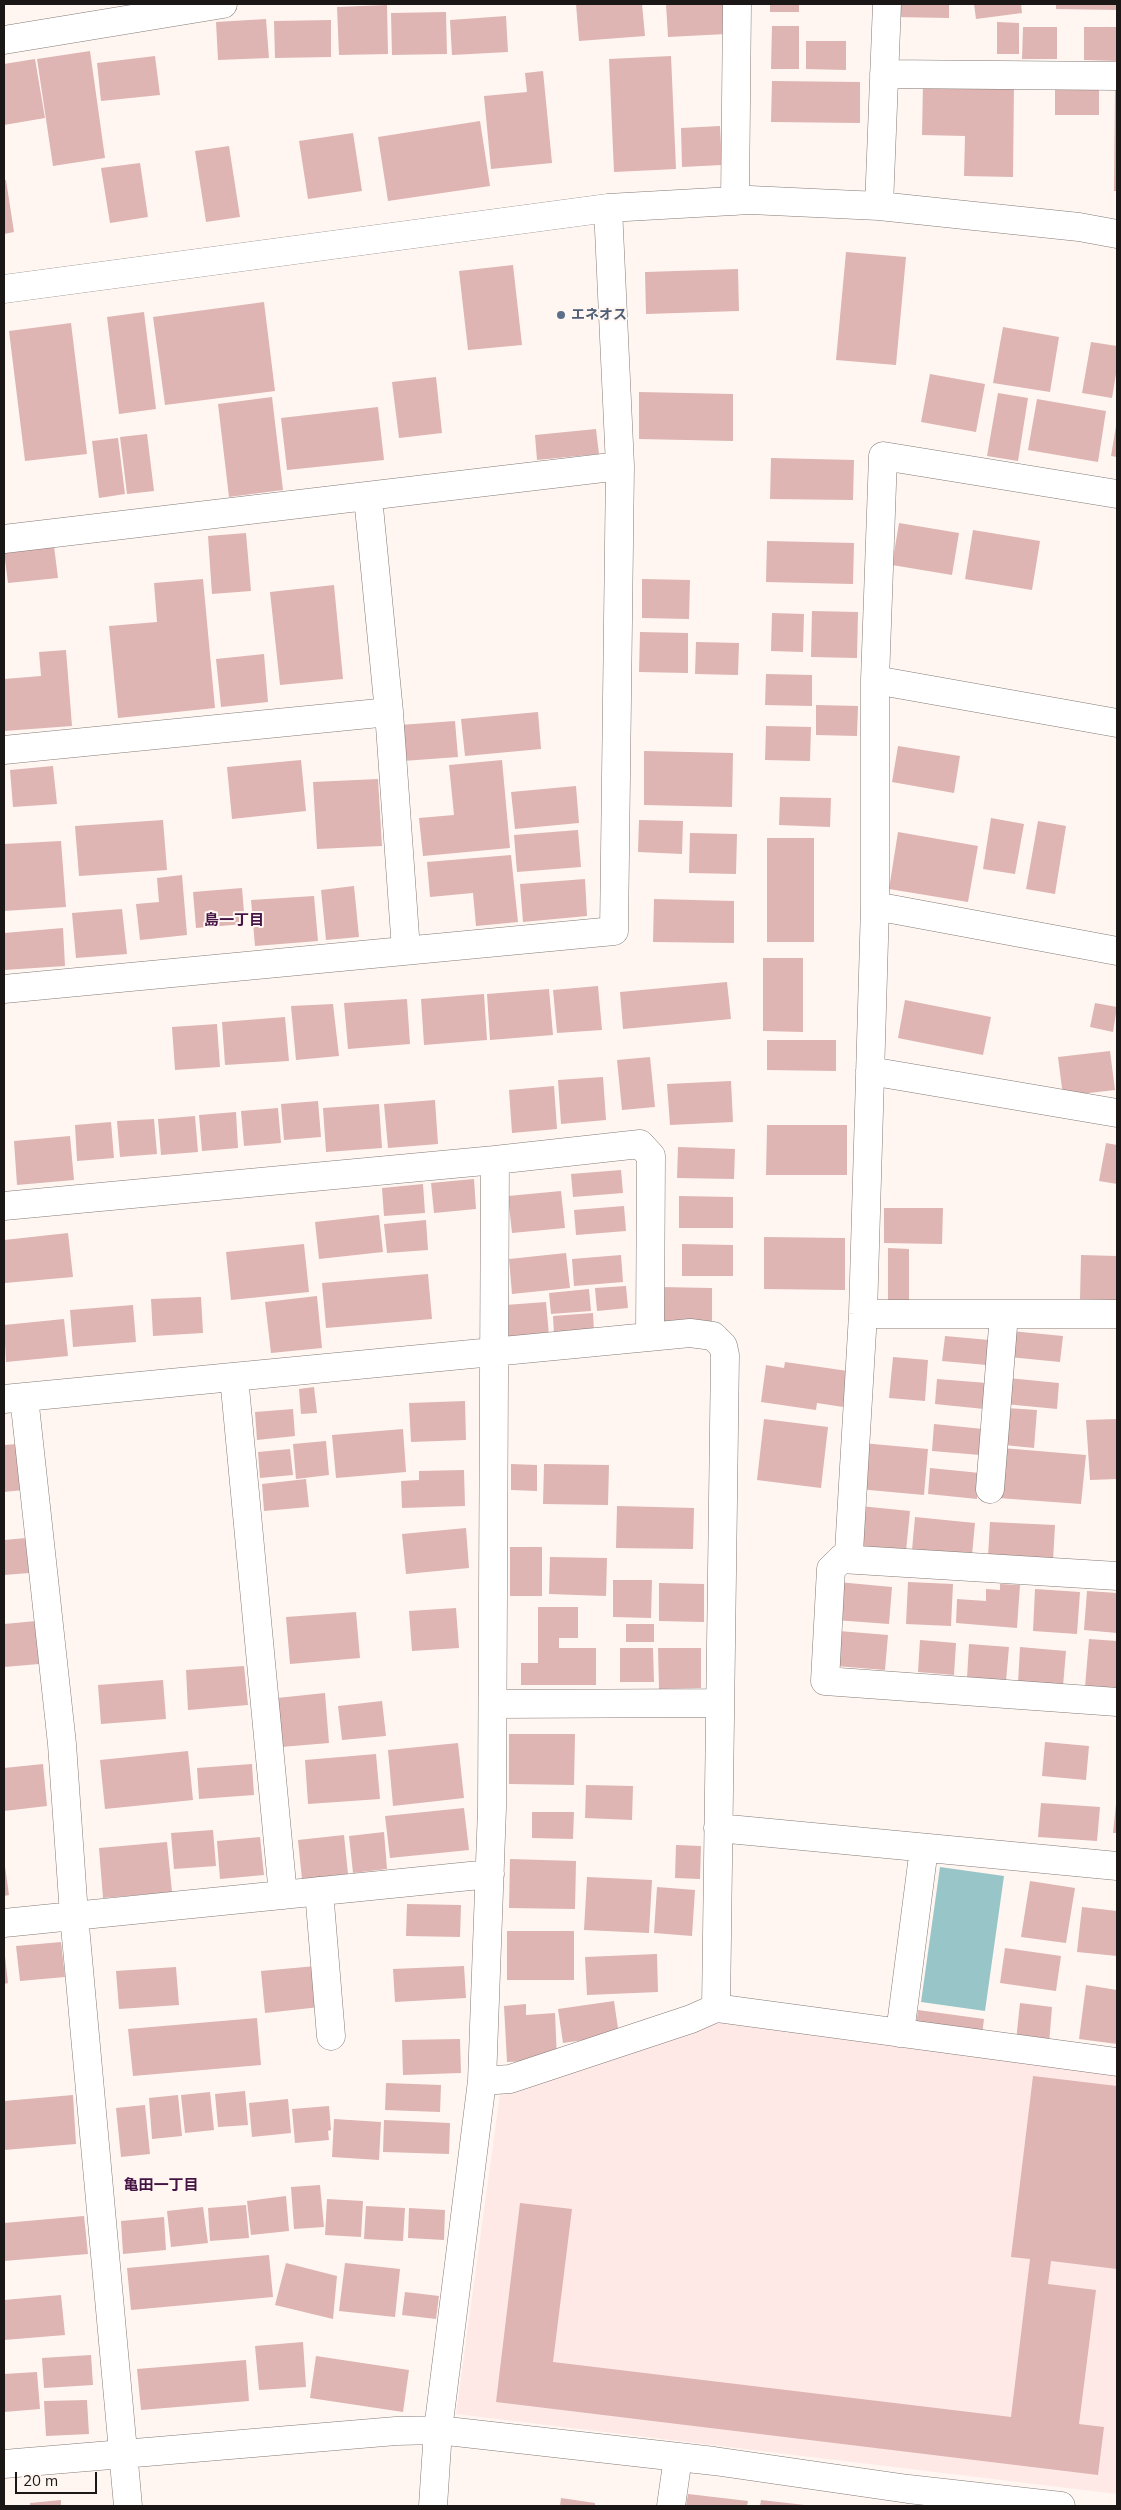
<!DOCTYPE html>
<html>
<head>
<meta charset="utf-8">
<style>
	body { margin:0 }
	#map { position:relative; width:1121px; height:2510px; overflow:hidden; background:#fff6f2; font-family:Mulish,sans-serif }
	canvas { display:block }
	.frame { position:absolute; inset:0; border:5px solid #1b1716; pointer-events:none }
	.scale { position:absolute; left:15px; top:2472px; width:82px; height:22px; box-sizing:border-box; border:2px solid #1b1716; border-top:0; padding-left:6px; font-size:15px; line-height:18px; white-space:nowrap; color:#1b1716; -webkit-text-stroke:4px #fff6f2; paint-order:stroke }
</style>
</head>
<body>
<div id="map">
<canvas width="1121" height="2510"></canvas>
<div class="frame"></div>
<div class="scale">20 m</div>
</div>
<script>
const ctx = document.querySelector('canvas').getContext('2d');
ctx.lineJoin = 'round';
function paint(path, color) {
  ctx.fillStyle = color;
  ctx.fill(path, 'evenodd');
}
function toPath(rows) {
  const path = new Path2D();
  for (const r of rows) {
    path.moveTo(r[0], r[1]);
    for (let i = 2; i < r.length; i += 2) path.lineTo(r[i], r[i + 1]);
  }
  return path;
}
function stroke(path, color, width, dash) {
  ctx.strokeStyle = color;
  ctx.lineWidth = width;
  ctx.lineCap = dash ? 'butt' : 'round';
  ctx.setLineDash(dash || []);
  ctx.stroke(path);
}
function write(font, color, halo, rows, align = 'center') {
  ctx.font = font + ' Mulish,"Noto Sans JP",sans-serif';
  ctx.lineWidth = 4;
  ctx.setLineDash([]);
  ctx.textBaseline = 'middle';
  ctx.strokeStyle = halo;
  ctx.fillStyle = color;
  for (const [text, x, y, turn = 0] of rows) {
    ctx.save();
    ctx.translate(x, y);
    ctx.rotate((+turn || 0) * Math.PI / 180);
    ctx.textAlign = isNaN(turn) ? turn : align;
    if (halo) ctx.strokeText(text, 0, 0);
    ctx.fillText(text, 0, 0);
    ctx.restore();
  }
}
paint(toPath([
	[723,2020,1117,2071,1117,2494,456,2414,500,2094]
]), '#fee9e7');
paint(toPath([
	[940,1867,1004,1876,985,2011,921,2002]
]), '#98c6c8');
paint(toPath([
	[576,4,642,4,645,36,579,41],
	[666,4,724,4,726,34,668,37],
	[770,4,799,4,799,12,770,12],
	[894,4,949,4,949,18,894,17],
	[974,4,1021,4,1022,13,976,19],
	[1056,4,1117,4,1117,10,1056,9],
	[387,5,388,54,339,55,337,7],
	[446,12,447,54,392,55,391,13],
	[506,16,508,52,452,55,450,20],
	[266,19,269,58,218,60,216,22],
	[331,20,331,57,275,58,274,21],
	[997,22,1019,23,1019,54,997,54],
	[772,26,799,26,799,69,771,69],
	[1023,27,1057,27,1057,59,1022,59],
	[1084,27,1117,27,1117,61,1084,60],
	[806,41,846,41,846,70,806,69],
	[90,51,105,158,53,166,37,59],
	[155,56,160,95,101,101,97,63],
	[671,56,676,169,614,172,609,59],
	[35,59,45,118,4,125,4,64],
	[543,71,552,163,491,169,484,96,527,92,525,73],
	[772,81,860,82,860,123,771,122],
	[923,83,1014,84,1013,177,964,176,965,136,922,135],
	[1115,86,1117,86,1117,191,1114,191],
	[1055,87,1099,87,1099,115,1055,115],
	[480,121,490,186,388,201,378,137],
	[720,126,722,165,682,167,681,128],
	[353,133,362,191,308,199,299,141],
	[229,146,240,217,206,222,195,151],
	[140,163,148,217,110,223,101,168],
	[4,180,6,180,14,232,4,234],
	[846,252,906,257,896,365,836,360],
	[513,265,522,345,468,350,459,271],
	[738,269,739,311,646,314,645,272],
	[264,302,275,391,165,405,153,317],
	[144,312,156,409,119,414,107,317],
	[71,323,87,454,25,461,9,331],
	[1003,327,1059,337,1050,392,993,383],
	[1091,342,1117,346,1117,368,1112,398,1082,393],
	[930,374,985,384,976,432,921,422],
	[436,377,442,433,399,438,392,382],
	[639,392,733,394,733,441,639,439],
	[998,393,1028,398,1018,461,987,456],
	[272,397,283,490,229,497,218,404],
	[1037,399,1106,411,1098,462,1028,450],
	[378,407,384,460,287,470,281,418],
	[1116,426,1117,426,1117,457,1111,456],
	[596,429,599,454,537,460,535,435],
	[147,434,154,491,127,494,120,437],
	[118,438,125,494,99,498,92,441],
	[771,458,854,460,853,500,770,499],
	[899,523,959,533,952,575,892,565],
	[973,530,1040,541,1032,590,965,579],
	[246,533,251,591,212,594,208,536],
	[767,541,854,543,853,584,766,582],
	[54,546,58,578,8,583,4,552],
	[203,579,215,708,118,718,109,626,157,622,154,583],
	[642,579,690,580,689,619,642,618],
	[334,585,343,679,280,685,270,592],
	[812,611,858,612,857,658,811,657],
	[772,613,804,614,803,652,771,651],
	[640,632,688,633,688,673,639,672],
	[696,642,739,643,738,675,695,674],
	[66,650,72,726,4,731,4,679,41,676,39,652],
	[264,654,268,702,221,707,216,659],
	[766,674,812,675,812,706,765,705],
	[816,705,858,706,857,736,816,735],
	[538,712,541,749,465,756,461,719],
	[455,721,458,757,403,761,400,725],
	[766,726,811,727,810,761,765,760],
	[898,746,960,756,954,793,892,782],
	[644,751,733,753,732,807,644,805],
	[301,760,306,811,232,819,227,767],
	[502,760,510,848,423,856,419,818,454,815,449,765],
	[53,766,57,804,13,807,10,770],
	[378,779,382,846,317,849,313,782],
	[576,786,579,823,515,829,511,792],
	[780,797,831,798,830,827,779,825],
	[991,818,1024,824,1015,874,983,869],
	[163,820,167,870,79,876,75,826],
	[639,820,683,821,682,854,638,852],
	[1038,821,1066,826,1055,894,1026,889],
	[578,830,581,867,517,872,514,835],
	[898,832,978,846,968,902,889,889],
	[690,833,737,834,736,874,689,873],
	[767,838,814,838,814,942,767,942],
	[61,841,66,907,4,911,4,844],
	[511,855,518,922,476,926,473,893,430,897,427,862],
	[182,875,187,935,140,940,136,904,159,902,157,878],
	[585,879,587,916,523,922,520,884],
	[354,886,359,937,326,940,321,890],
	[242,888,245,924,196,928,193,892],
	[314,896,318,941,255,946,251,900],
	[654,899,734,901,734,943,653,942],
	[122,909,127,954,76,958,72,913],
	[63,928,65,966,4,970,4,933],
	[763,958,803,958,803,1032,763,1031],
	[727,982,731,1019,623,1029,620,992],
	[598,986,602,1030,557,1033,553,990],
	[549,989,553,1035,490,1040,487,994],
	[484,994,487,1040,424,1045,421,999],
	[407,999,410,1044,348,1049,344,1003],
	[905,1000,991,1017,983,1055,898,1038],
	[1095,1003,1117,1007,1113,1032,1090,1027],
	[333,1004,339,1056,296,1060,291,1006],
	[285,1017,289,1061,225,1065,222,1022],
	[217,1024,220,1067,175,1070,172,1027],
	[767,1040,836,1040,836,1071,767,1070],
	[1110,1051,1115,1090,1063,1096,1058,1057],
	[650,1057,655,1107,622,1110,617,1060],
	[603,1077,606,1120,561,1124,558,1080],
	[731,1081,733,1122,670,1125,667,1084],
	[554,1086,557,1129,512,1133,509,1090],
	[435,1100,438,1144,388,1148,384,1104],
	[318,1101,321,1137,284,1140,281,1104],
	[379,1104,382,1148,326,1152,323,1108],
	[278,1108,281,1143,244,1146,241,1111],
	[236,1112,238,1148,202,1151,199,1115],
	[195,1116,198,1152,161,1155,158,1119],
	[154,1119,157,1154,120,1157,117,1121],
	[111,1122,114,1158,77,1161,75,1125],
	[767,1125,847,1125,847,1175,766,1175],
	[70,1136,74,1180,17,1185,14,1141],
	[1106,1143,1117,1145,1117,1184,1099,1181],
	[678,1147,735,1149,734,1179,677,1178],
	[621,1170,623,1193,573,1197,571,1174],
	[474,1179,476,1209,434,1213,431,1183],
	[423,1184,425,1213,384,1216,382,1188],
	[561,1191,565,1228,512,1233,508,1196],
	[679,1196,733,1197,733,1228,679,1228],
	[624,1206,626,1231,576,1235,574,1210],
	[884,1208,943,1208,942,1244,884,1243],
	[379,1215,383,1252,319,1259,315,1222],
	[426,1220,428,1250,387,1253,384,1224],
	[68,1233,73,1277,5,1283,4,1240],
	[764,1237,845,1238,845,1290,764,1289],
	[304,1244,309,1292,231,1300,226,1252],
	[682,1244,733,1245,733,1276,682,1276],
	[888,1248,909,1249,909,1304,888,1304],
	[566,1253,570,1288,512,1294,509,1259],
	[621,1255,623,1282,574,1286,572,1259],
	[1081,1255,1117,1256,1117,1300,1080,1299],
	[428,1274,432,1319,326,1328,322,1283],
	[626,1286,628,1308,597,1311,595,1288],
	[660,1287,712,1288,712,1324,660,1323],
	[589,1289,591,1311,551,1314,549,1293],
	[317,1296,322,1348,271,1353,265,1302],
	[201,1297,203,1333,153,1336,151,1299],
	[546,1302,549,1335,509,1339,505,1305],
	[133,1305,136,1342,73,1347,70,1310],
	[593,1313,594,1332,554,1335,553,1316],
	[64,1319,68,1356,6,1362,4,1325],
	[1011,1331,1063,1336,1060,1362,1009,1357],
	[945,1336,989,1340,987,1365,942,1361],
	[893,1357,928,1360,925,1401,889,1398],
	[785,1362,848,1371,843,1407,817,1403,816,1410,761,1402,766,1365,784,1368],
	[1008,1378,1059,1383,1057,1409,1005,1404],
	[937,1379,987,1383,984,1409,935,1404],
	[314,1387,317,1413,301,1414,299,1389],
	[465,1401,466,1440,411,1442,409,1403],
	[1007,1408,1037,1410,1034,1448,1004,1445],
	[293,1409,295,1436,257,1440,255,1412],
	[764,1419,828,1427,821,1488,757,1480],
	[1117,1419,1117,1479,1090,1480,1086,1420],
	[934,1424,983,1429,980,1455,932,1451],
	[403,1429,406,1472,336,1478,332,1435],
	[326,1441,329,1475,296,1479,293,1444],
	[862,1443,928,1449,924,1495,858,1489],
	[18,1444,23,1490,4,1492,4,1445],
	[1002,1448,1086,1455,1081,1504,998,1498],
	[290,1449,293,1475,260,1478,258,1452],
	[511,1464,537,1465,537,1491,511,1490],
	[544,1464,609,1465,608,1505,543,1504],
	[930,1468,980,1473,977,1499,928,1494],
	[464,1470,465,1506,402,1508,401,1481,419,1480,419,1471],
	[306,1479,309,1507,264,1511,262,1484],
	[617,1506,694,1508,693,1549,616,1548],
	[860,1506,910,1511,906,1551,856,1546],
	[915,1517,975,1523,972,1555,912,1550],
	[990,1522,1055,1525,1053,1561,988,1557],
	[466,1528,469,1568,406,1574,402,1534],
	[26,1538,29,1573,4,1575,4,1540],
	[510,1547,542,1547,542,1596,510,1596],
	[550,1557,607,1558,606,1596,549,1594],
	[613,1580,652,1580,651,1618,613,1617],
	[838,1582,892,1587,889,1624,835,1620],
	[908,1582,953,1584,951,1626,906,1624],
	[659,1583,704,1584,704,1622,659,1621],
	[1000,1584,1020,1585,1017,1628,956,1623,957,1599,986,1601,986,1589,1000,1590],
	[1035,1589,1080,1592,1077,1634,1033,1631],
	[1087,1591,1117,1593,1117,1633,1084,1630],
	[538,1607,578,1607,578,1638,559,1638,559,1648,596,1648,596,1685,521,1685,521,1663,538,1663],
	[456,1608,459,1648,412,1651,409,1611],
	[356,1612,360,1658,290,1664,286,1617],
	[36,1621,39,1664,4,1667,4,1624],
	[626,1624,654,1624,654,1642,626,1642],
	[839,1631,888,1635,885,1670,836,1666],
	[1089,1639,1117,1641,1117,1690,1085,1687],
	[920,1640,956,1643,954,1675,918,1672],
	[969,1644,1009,1647,1006,1681,967,1678],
	[1020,1647,1066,1651,1063,1686,1018,1683],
	[620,1648,653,1648,654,1682,620,1682],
	[658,1648,701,1648,701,1688,659,1689],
	[244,1666,248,1705,188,1710,186,1670],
	[163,1680,166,1719,101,1724,98,1685],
	[325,1693,329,1743,281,1747,277,1698],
	[382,1701,386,1736,342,1740,338,1706],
	[509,1734,575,1734,574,1785,509,1784],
	[1045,1742,1089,1746,1086,1780,1042,1776],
	[458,1743,464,1798,393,1806,388,1750],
	[188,1751,193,1800,105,1809,100,1760],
	[376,1754,380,1799,308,1804,305,1760],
	[43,1764,47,1806,4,1811,4,1768],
	[252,1764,254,1795,199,1799,197,1768],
	[586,1785,633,1786,632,1820,585,1818],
	[1041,1803,1100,1807,1097,1841,1038,1837],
	[1116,1804,1117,1804,1117,1833,1113,1833],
	[464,1808,469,1850,390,1858,385,1816],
	[532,1812,574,1812,573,1839,532,1838],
	[213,1830,216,1866,174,1869,171,1833],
	[384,1832,387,1869,353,1873,349,1836],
	[344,1835,348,1874,302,1879,298,1840],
	[260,1837,264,1875,220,1879,217,1841],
	[167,1842,172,1892,103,1898,99,1848],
	[676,1845,701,1846,700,1879,675,1878],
	[4,1859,9,1895,4,1896],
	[510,1859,576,1861,575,1909,509,1908],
	[587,1877,652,1880,649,1933,584,1930],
	[1030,1881,1075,1888,1066,1943,1021,1937],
	[657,1887,695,1890,692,1936,654,1933],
	[407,1904,461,1905,460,1937,406,1936],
	[1082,1907,1117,1911,1117,1956,1077,1952],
	[507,1931,574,1931,574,1980,507,1980],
	[61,1942,65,1977,20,1981,16,1946],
	[4,1947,8,1983,4,1984],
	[1005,1948,1061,1956,1056,1991,1000,1983],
	[657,1954,658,1992,587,1995,585,1957],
	[316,1966,320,2007,265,2013,261,1971],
	[464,1966,466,1998,395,2002,393,1969],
	[176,1967,179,2005,119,2009,116,1971],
	[1086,1985,1117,1990,1117,2044,1079,2039],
	[614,2001,619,2035,563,2043,558,2009],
	[1020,2003,1052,2007,1049,2044,1016,2041],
	[526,2004,526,2015,555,2013,557,2060,507,2062,504,2006],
	[918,2010,984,2019,982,2035,916,2026],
	[257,2018,261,2065,133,2076,128,2029],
	[460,2039,461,2073,403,2075,402,2040],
	[1033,2076,1117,2086,1117,2269,1051,2261,1048,2284,1096,2290,1079,2424,1104,2427,1098,2475,496,2402,520,2203,572,2209,553,2362,1011,2417,1030,2259,1011,2257],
	[386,2083,441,2085,440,2112,385,2110],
	[245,2091,248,2125,218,2127,215,2094],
	[210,2092,214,2130,185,2133,181,2095],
	[73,2095,76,2144,4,2150,4,2101],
	[178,2095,182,2136,152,2139,149,2098],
	[288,2099,291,2133,252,2137,249,2103],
	[145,2105,150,2154,121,2157,116,2108],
	[329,2106,331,2130,328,2131,329,2140,295,2143,292,2109],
	[334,2119,381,2122,379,2160,332,2157],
	[384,2120,450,2123,449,2154,383,2152],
	[320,2185,324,2227,294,2229,291,2187],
	[286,2196,289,2231,251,2235,247,2201],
	[327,2199,363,2201,361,2237,325,2235],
	[246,2205,249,2238,210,2241,208,2208],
	[366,2206,405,2208,403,2241,364,2239],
	[203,2207,208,2243,171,2247,167,2211],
	[409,2208,445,2210,444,2240,408,2238],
	[84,2216,88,2254,4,2261,4,2223],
	[164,2217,166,2250,123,2254,121,2221],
	[269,2255,273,2297,131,2310,127,2268],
	[286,2263,337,2276,333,2319,275,2305],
	[345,2263,400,2269,395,2317,339,2311],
	[405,2292,439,2296,436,2319,402,2315],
	[61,2295,65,2335,4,2340,4,2300],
	[303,2342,306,2387,259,2390,255,2346],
	[91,2355,93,2385,44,2388,42,2358],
	[316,2356,409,2370,403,2412,310,2398],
	[246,2360,249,2401,141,2410,137,2369],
	[37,2372,40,2409,4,2412,4,2374],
	[87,2400,89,2434,46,2436,44,2401],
	[688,2494,748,2501,747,2506,686,2506],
	[561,2498,595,2503,595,2506,560,2506],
	[61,2500,61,2506,30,2506,30,2503],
	[761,2500,805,2505,805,2506,760,2506]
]), '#deb5b2');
const minor = toPath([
	[4,40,223,4],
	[884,74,1117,76],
	[735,201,737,4],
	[879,206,887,4],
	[4,289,608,208,750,200,879,206,1079,227,1117,234],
	[1117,494,883,456,875,680,875,906,863,1314,849,1552,831,1569,825,1681,1117,1702],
	[368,497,389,712,406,950],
	[4,539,620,466],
	[875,680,1117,723],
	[4,750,389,712],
	[875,906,1117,951],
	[4,989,614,931,620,466,608,208],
	[870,1071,1117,1113],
	[495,1160,640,1144,651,1156,650,1337],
	[4,1206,495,1160,492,1808,482,2081,438,2430,433,2506],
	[863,1314,1117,1314],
	[234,1377,283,1895],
	[24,1397,62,1744,74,1915,128,2506],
	[4,1399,690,1333,713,1336,723,1346,725,1355,716,2008],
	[990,1489,1004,1314],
	[841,1559,1117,1576],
	[493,1704,720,1703],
	[718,1828,1117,1866],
	[319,1891,331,2036],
	[4,1923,490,1874],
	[900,2033,924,1848],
	[482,2081,510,2079,691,2019,716,2008,1117,2062],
	[4,2464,396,2431,438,2430,714,2461,908,2489,1061,2506],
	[671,2506,678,2457]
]);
stroke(minor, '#847b77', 29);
stroke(minor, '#fff', 28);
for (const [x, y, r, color] of [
	[561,315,5,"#5c6f8a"]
]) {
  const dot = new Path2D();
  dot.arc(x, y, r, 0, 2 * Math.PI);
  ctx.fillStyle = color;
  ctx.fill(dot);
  stroke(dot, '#fff6f2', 2);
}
write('bold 14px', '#4e5e75', '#fff6f2', [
	["エネオス",571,315]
], 'left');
write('bold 15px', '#451445', '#fff6f2', [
	["島一丁目",234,920],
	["亀田一丁目",161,2185]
]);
</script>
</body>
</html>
